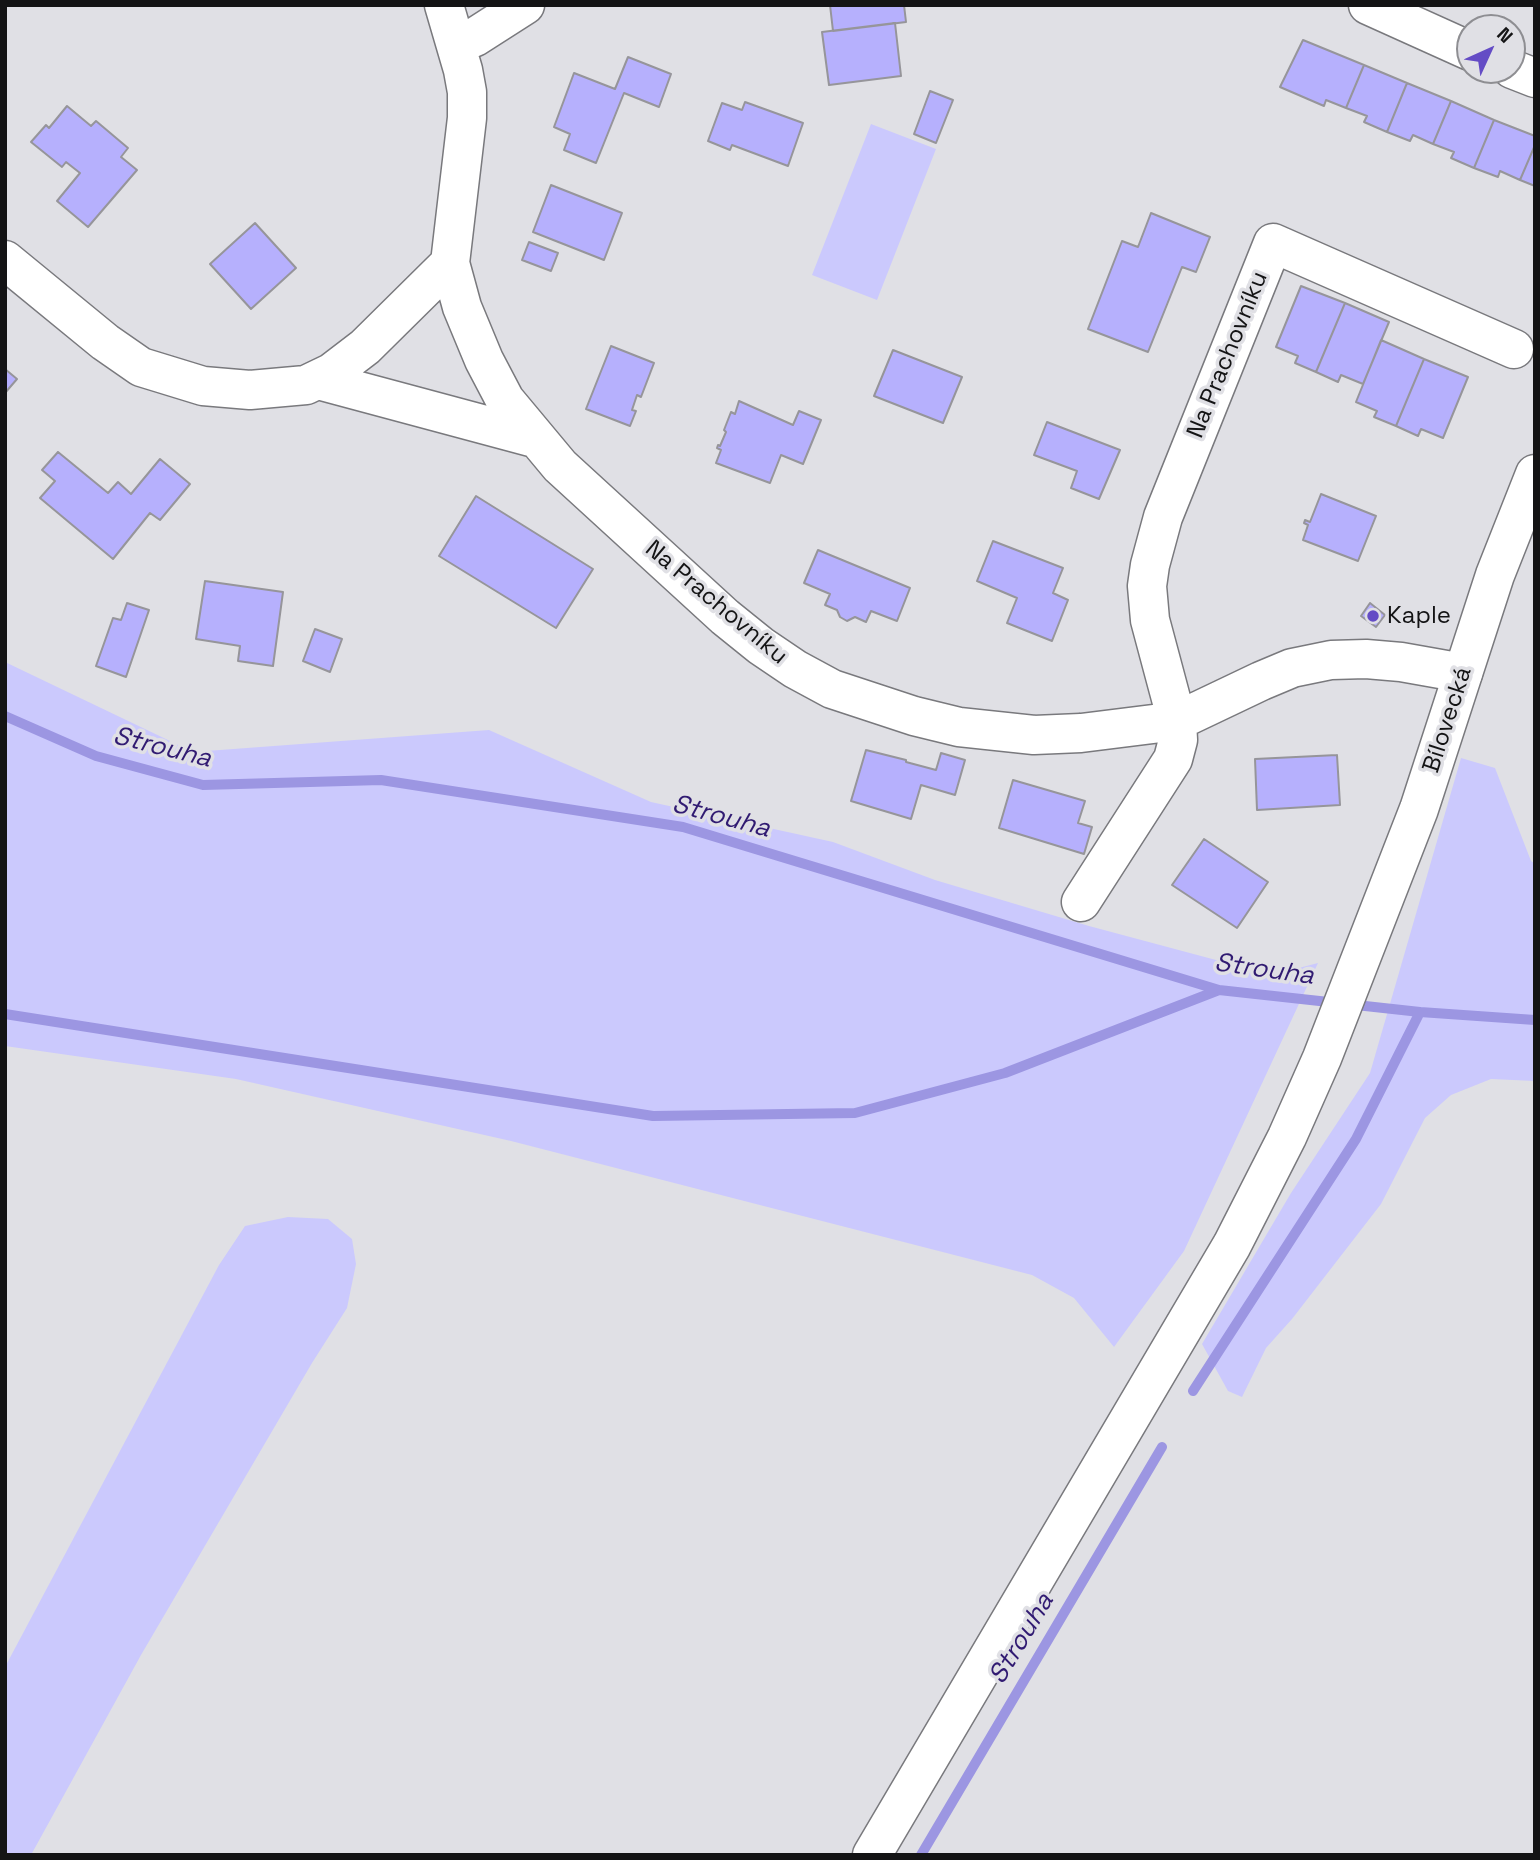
<!DOCTYPE html>
<html>
<head>
<meta charset="utf-8">
<style>
	body { margin:0 }
	#map { position:relative; width:1540px; height:1860px; overflow:hidden; background:#e0e0e5; font-family:"Space Grotesk",sans-serif }
	canvas { display:block }
	.frame { position:absolute; inset:0; border:7px solid #141415; pointer-events:none }
	.north { position:absolute; left:1456px; top:14px; width:70px; height:70px; box-sizing:border-box; background:#e0e0e5; border:2px solid #8e8e92; border-radius:50%; rotate:45deg; font-size:19px; font-weight:700; line-height:28px; text-align:center; color:#141415 }
	.north::after { content:''; display:block; margin:auto; width:24px; height:32px; background:#644cc5; clip-path:polygon(50% 0,100% 100%,50% 72%,0 100%) }
</style>
</head>
<body>
<div id="map">
<canvas width="1540" height="1860"></canvas>
<div class="frame"></div>
<div class="north">N</div>
</div>
<script>
const ctx = document.querySelector('canvas').getContext('2d');
ctx.lineJoin = 'round';
function paint(path, color) {
  ctx.fillStyle = color;
  ctx.fill(path, 'evenodd');
}
function toPath(rows) {
  const path = new Path2D();
  for (const r of rows) {
    path.moveTo(r[0], r[1]);
    for (let i = 2; i < r.length; i += 2) path.lineTo(r[i], r[i + 1]);
  }
  return path;
}
function stroke(path, color, width, dash) {
  ctx.strokeStyle = color;
  ctx.lineWidth = width;
  ctx.lineCap = dash ? 'butt' : 'round';
  ctx.setLineDash(dash || []);
  ctx.stroke(path);
}
function write(font, color, halo, rows, align = 'center') {
  ctx.font = font + ' "Space Grotesk",sans-serif';
  ctx.lineWidth = 7;
  ctx.setLineDash([]);
  ctx.textBaseline = 'middle';
  ctx.strokeStyle = halo;
  ctx.fillStyle = color;
  for (const [text, x, y, turn = 0] of rows) {
    ctx.save();
    ctx.translate(x, y);
    ctx.rotate((+turn || 0) * Math.PI / 180);
    ctx.textAlign = isNaN(turn) ? turn : align;
    if (halo) ctx.strokeText(text, 0, 0);
    ctx.fillText(text, 0, 0);
    ctx.restore();
  }
}
paint(toPath([
	[871,124,936,149,877,300,812,275],
	[5,662,193,752,489,730,651,802,833,842,935,880,1089,926,1272,975,1318,963,1184,1251,1114,1347,1074,1298,1032,1275,511,1141,236,1079,5,1046],
	[1461,758,1495,768,1531,861,1535,864,1535,1081,1491,1079,1451,1095,1425,1118,1381,1204,1292,1319,1266,1348,1242,1397,1228,1391,1202,1344,1291,1193,1370,1073],
	[288,1217,328,1219,352,1239,356,1264,347,1308,312,1363,141,1655,31,1855,5,1855,5,1667,219,1265,245,1226]
]), '#cbc9fd');
stroke(toPath([
	[5,716,96,756,203,785,381,780,683,827,1219,990,1420,1012],
	[5,1014,653,1116,855,1113,1005,1073,1219,990],
	[1193,1391,1356,1139,1420,1012,1535,1020],
	[921,1855,1162,1447]
]), '#9c96e2', 10);
const building = toPath([
	[830,5,904,5,906,22,833,31,830,5],
	[895,23,901,76,829,85,822,32,895,23],
	[1303,40,1364,65,1346,108,1326,100,1324,106,1280,87,1303,40],
	[628,57,671,74,659,107,624,93,596,163,564,150,570,134,554,127,574,73,615,89,628,57],
	[1364,65,1407,83,1387,132,1364,122,1367,116,1346,108,1364,65],
	[1407,83,1451,101,1433,144,1413,135,1410,141,1387,132,1407,83],
	[930,91,953,100,936,143,914,134,930,91],
	[1451,101,1494,120,1474,168,1451,158,1454,152,1433,144,1451,101],
	[745,102,803,123,788,166,732,145,730,150,708,141,722,103,742,110,745,102],
	[67,106,91,126,96,121,128,148,121,157,137,170,88,227,57,201,80,173,66,162,62,167,31,142,46,125,49,128,67,106],
	[1494,120,1535,136,1535,145,1520,180,1500,171,1498,177,1474,168,1494,120],
	[1535,145,1535,186,1520,180,1535,145],
	[551,185,622,213,604,260,533,232,551,185],
	[1151,213,1210,237,1196,272,1182,267,1148,352,1088,329,1122,241,1138,247,1151,213],
	[255,223,296,268,251,309,210,264,255,223],
	[529,242,558,253,551,271,522,260,529,242],
	[1301,286,1345,303,1316,372,1295,363,1298,356,1276,347,1301,286],
	[1345,303,1389,322,1363,384,1341,375,1338,382,1316,372,1345,303],
	[1381,340,1424,359,1396,426,1374,417,1377,411,1356,402,1381,340],
	[611,346,654,363,641,397,637,395,632,410,636,411,630,426,586,409,611,346],
	[893,350,962,377,943,423,874,396,893,350],
	[1424,359,1468,377,1443,438,1421,429,1418,436,1396,426,1424,359],
	[5,369,17,379,5,393,5,369],
	[739,401,793,425,799,411,821,420,803,464,781,455,770,483,716,463,721,450,717,448,718,445,720,446,726,432,724,430,731,412,735,414,739,401],
	[1047,422,1120,450,1099,499,1071,488,1077,471,1034,455,1047,422],
	[58,452,108,493,118,482,131,494,160,459,190,484,160,520,150,513,113,559,40,498,55,481,42,470,58,452],
	[1321,494,1376,516,1358,561,1303,540,1308,525,1304,523,1305,520,1310,522,1321,494],
	[476,496,593,569,556,628,439,556,476,496],
	[993,541,1063,568,1053,593,1068,600,1052,641,1007,623,1017,598,977,581,993,541],
	[818,550,910,588,897,621,871,611,866,622,855,617,847,621,840,617,837,610,825,605,830,594,804,583,818,550],
	[205,581,283,592,273,666,238,661,240,646,196,639,205,581],
	[127,603,149,610,126,677,96,666,113,618,121,620,127,603],
	[1370,603,1385,615,1376,627,1361,616,1370,603],
	[315,629,342,639,330,672,303,661,315,629],
	[866,750,906,760,906,762,936,770,941,753,965,760,955,795,921,785,911,819,851,801,866,750],
	[1337,755,1340,805,1257,810,1255,759,1337,755],
	[1013,780,1085,801,1078,823,1092,827,1084,854,999,828,1013,780],
	[1204,839,1268,882,1237,928,1172,885,1204,839]
]);
paint(building, '#b6b0fd');
stroke(building, '#96959a', 2);
const minor = toPath([
	[444,5,463,70,467,92,467,118,450,263,462,307,484,360,505,400,560,466,725,617,761,646,795,669,832,689,914,716,959,727,1034,735,1081,733,1177,721,1261,681,1292,668,1331,660,1366,659,1401,662,1463,673],
	[1368,5,1470,51],
	[457,45,475,37,525,5],
	[1512,69,1535,78],
	[5,260,105,342,141,367,203,386,250,390,306,385,331,373,365,347,450,263],
	[318,380,534,438],
	[1081,902,1173,759,1178,740,1177,721,1150,620,1147,586,1150,565,1163,517,1273,243,1514,349]
]);
const secondary = toPath([
	[872,1855,1232,1245,1287,1137,1322,1058,1419,809,1495,575,1535,474]
]);
stroke(minor, '#79797d', 41);
stroke(secondary, '#79797d', 41);
stroke(minor, '#fff', 38);
stroke(secondary, '#fff', 38);
for (const [x, y, r, color] of [
	[1373,616,7,"#644cc5"]
]) {
  const dot = new Path2D();
  dot.arc(x, y, r, 0, 2 * Math.PI);
  ctx.fillStyle = color;
  ctx.fill(dot);
  stroke(dot, '#e0e0e5', 2.5);
}
write('24px', '#141415', '#e0e0e5', [
	["Na Prachovníku",1228,355,-68],
	["Na Prachovníku",716,603,40],
	["Bílovecká",1448,720,-72]
]);
write('24px', '#141415', '#e0e0e5', [
	["Kaple",1387,616]
], 'left');
write('italic 26px', '#311b72', '#e0e0e5', [
	["Strouha",162,748,14],
	["Strouha",721,817,15],
	["Strouha",1264,970,8],
	["Strouha",1022,1639,-59]
]);
</script>
</body>
</html>
